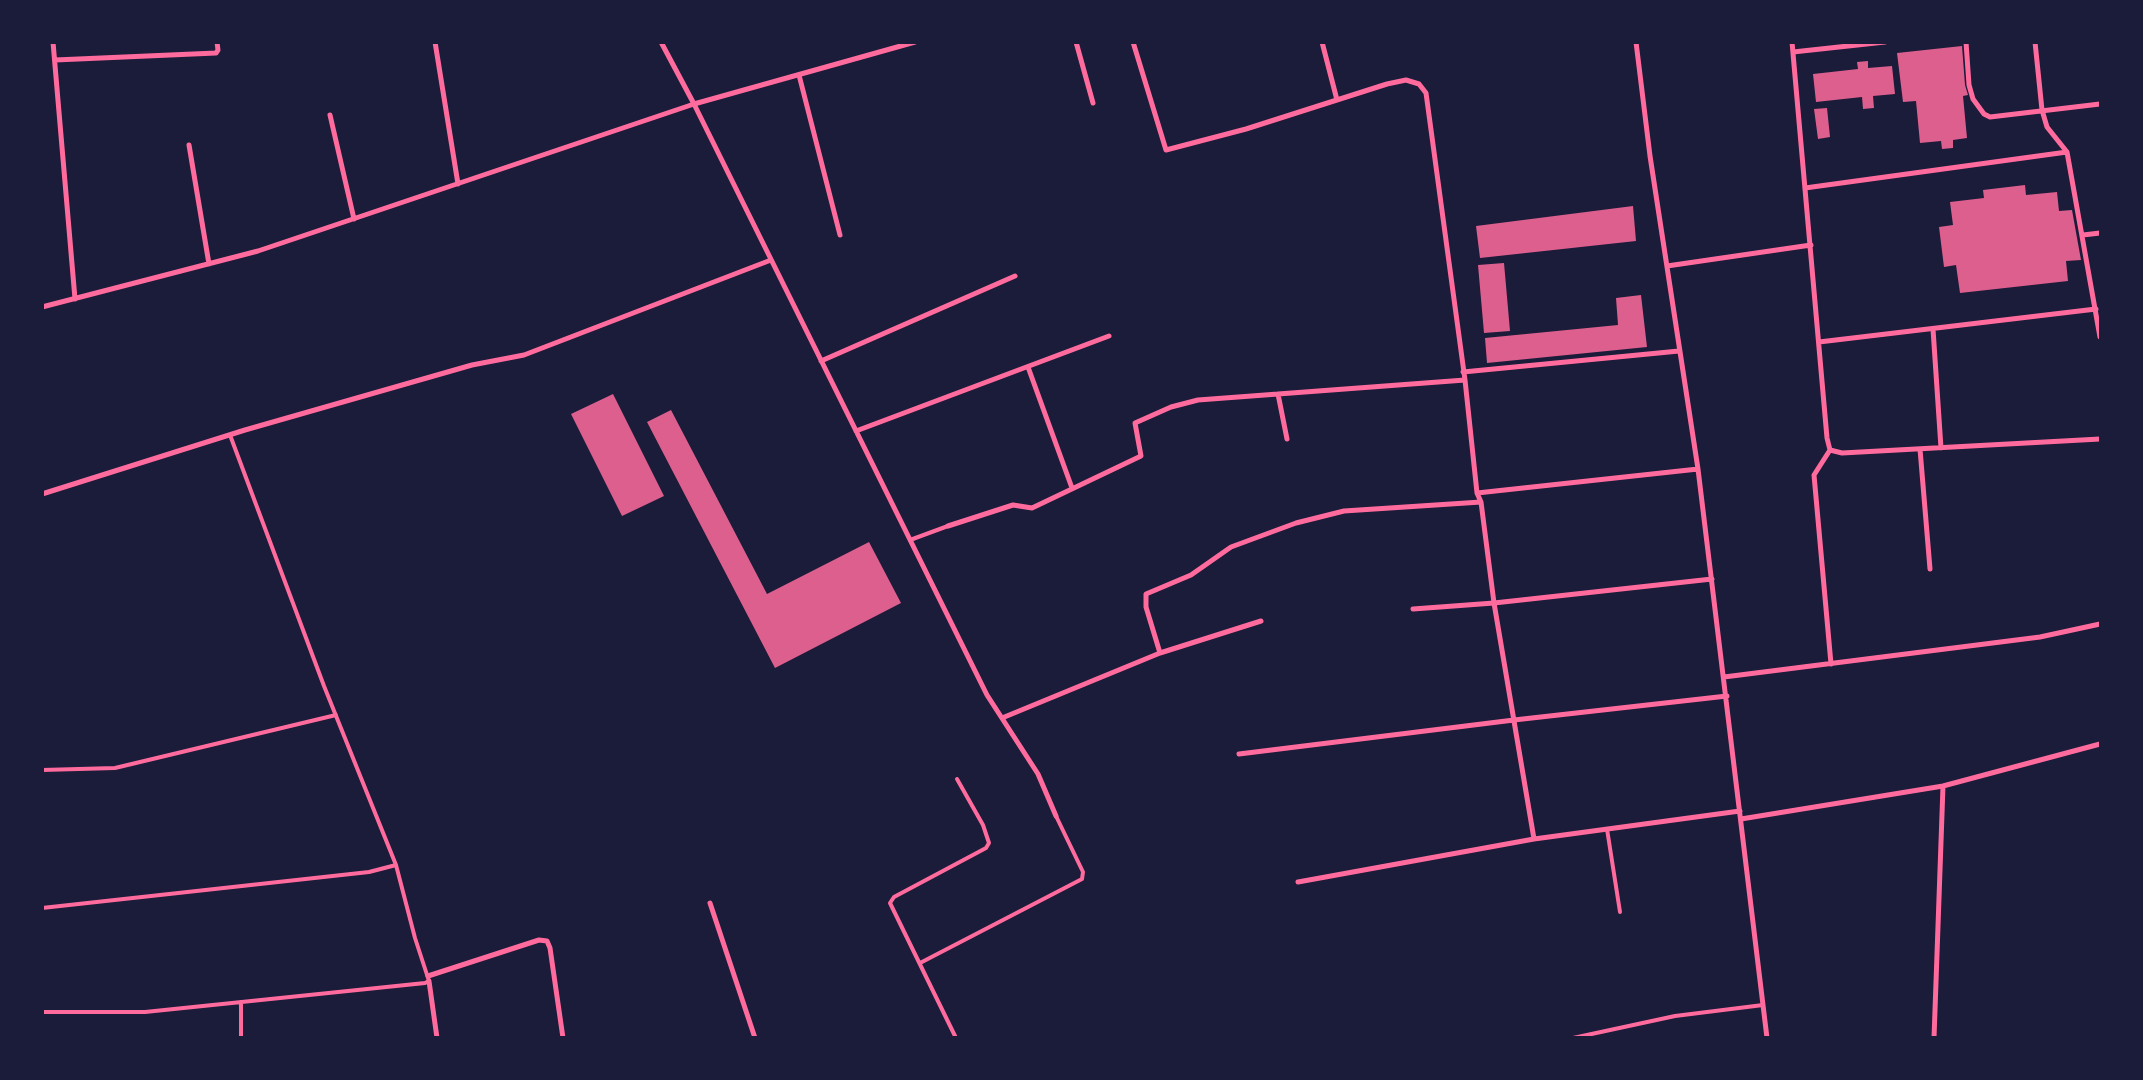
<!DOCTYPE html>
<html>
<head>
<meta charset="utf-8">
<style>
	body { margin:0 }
	#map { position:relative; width:2143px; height:1080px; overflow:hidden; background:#1b1b3a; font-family:Cabin,sans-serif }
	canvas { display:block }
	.frame { position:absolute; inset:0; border:44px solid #1b1b3a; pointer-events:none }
</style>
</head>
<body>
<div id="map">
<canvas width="2143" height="1080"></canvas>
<div class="frame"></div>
</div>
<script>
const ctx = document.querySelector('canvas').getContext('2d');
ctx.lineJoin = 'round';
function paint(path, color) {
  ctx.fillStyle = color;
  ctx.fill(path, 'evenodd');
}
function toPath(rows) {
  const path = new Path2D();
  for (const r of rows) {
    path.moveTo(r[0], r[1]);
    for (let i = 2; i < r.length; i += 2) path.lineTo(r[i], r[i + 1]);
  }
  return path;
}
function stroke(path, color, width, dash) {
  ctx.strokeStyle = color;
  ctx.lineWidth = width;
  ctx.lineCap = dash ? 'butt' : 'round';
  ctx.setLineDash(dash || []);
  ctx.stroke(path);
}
paint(toPath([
	[1962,46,1965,85,1968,95,1963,96,1967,138,1953,140,1953,148,1942,149,1941,141,1920,143,1916,101,1903,102,1897,53],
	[1868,61,1868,68,1892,66,1895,94,1873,96,1874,108,1863,109,1862,97,1816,102,1813,74,1858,69,1857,62],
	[1827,108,1830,137,1818,139,1814,109],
	[2025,185,2026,195,2057,192,2059,211,2072,210,2081,260,2066,261,2068,281,1960,293,1956,265,1944,267,1939,227,1953,225,1950,202,1984,198,1983,190],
	[1633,206,1636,241,1480,258,1476,226],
	[1504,263,1510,331,1484,333,1478,265],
	[1641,295,1647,347,1487,363,1485,338,1618,325,1616,298],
	[613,394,664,496,622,516,571,414],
	[671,410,767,594,869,542,901,603,775,668,647,422]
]), '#dd5f8e');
stroke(toPath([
	[230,435,324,686,396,865],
	[910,540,948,526],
	[42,770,115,768,336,715],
	[1607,829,1620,912],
	[42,908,369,872,396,865,415,938,429,981,425,983,145,1012,42,1012],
	[920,963,1082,879,1083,872,1056,816],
	[241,1038,241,1002],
	[956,1038,890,903,894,897,986,848,989,843,983,825,957,779],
	[1573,1038,1675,1016,1763,1005]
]), '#ff6b9d', 4);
stroke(toPath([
	[53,42,75,299],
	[435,42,458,184],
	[661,42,694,104,987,695,1038,774,1056,816],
	[1076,42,1093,103],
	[1133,42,1166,150,1246,129,1387,84,1406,80,1419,84,1426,93,1465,380,1477,493,1481,502,1494,603,1534,839],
	[1322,42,1337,100],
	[1636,42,1650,156,1698,469,1767,1038],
	[1792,42,1827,438,1830,450,1814,475,1831,664],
	[1966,42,1969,85,1973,99,1984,114,1990,117,2100,104],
	[2035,42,2042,110,2047,127,2067,152,2100,337],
	[1793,52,1885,42],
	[55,60,216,53,218,50,217,42],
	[799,75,840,235],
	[330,115,354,219],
	[189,145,209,264],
	[1805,188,2067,152],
	[2083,235,2100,233],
	[1667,266,1811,245],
	[42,307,258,251,694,104,915,42],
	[1933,329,1941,448],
	[1819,342,2096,309],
	[821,361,1015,276],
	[1028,367,1072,488],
	[1463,372,1679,351],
	[1278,394,1287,439],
	[856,431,1109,336],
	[1920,449,1930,569],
	[1830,450,1842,453,2100,439],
	[1477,493,1698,469],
	[42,494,245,430,472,365,524,355,771,260],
	[948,526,1013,505,1032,508,1141,456,1135,423,1171,407,1198,400,1465,380],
	[1413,609,1494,603,1712,579],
	[1160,653,1146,607,1146,594,1191,575,1231,547,1296,523,1344,511,1481,502],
	[1724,677,2040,637,2100,624],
	[1002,718,1160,653,1261,621],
	[1239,754,1514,720,1727,696],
	[1741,819,1943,786,2100,744],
	[1298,882,1534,839,1740,811],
	[710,903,755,1038],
	[428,976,539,940,547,941,550,948,563,1038],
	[429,981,437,1038],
	[1934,1038,1943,786]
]), '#ff6b9d', 5);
</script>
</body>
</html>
